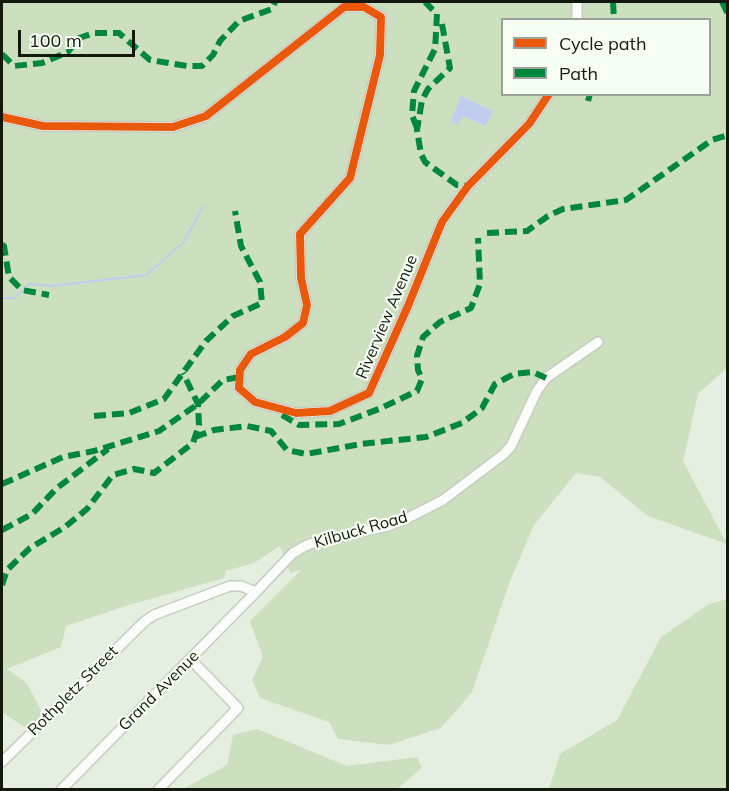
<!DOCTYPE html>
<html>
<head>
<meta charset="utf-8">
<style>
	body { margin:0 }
	#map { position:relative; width:729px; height:791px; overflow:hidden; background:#e5efdf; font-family:Mulish,sans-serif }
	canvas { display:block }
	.frame { position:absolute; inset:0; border:3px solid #13190f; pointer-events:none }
	.legend { position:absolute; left:501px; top:18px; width:210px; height:78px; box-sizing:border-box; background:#f7fef3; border:2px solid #9ca298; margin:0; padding:8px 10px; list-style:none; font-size:18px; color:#13190f }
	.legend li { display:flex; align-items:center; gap:12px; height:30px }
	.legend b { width:30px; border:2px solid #9ca298 }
	.scale { position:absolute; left:18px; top:30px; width:117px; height:27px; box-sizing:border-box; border:3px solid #13190f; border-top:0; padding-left:8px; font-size:18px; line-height:21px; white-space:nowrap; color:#13190f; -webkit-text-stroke:4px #f7fef3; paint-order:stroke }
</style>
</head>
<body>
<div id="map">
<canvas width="729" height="791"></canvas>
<div class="frame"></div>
<ul class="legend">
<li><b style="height:8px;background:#e8590c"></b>Cycle path</li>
<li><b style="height:8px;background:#00873e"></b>Path</li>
</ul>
<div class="scale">100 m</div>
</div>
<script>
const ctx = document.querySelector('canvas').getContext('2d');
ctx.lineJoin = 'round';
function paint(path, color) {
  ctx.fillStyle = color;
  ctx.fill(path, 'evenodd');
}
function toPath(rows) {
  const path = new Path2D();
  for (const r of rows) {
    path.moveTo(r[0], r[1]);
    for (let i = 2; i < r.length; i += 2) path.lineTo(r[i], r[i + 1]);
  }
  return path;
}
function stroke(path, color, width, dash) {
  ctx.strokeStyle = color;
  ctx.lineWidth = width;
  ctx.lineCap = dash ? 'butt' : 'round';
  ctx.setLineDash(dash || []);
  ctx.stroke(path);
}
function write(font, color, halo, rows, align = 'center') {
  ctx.font = font + ' Mulish,sans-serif';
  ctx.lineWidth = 4.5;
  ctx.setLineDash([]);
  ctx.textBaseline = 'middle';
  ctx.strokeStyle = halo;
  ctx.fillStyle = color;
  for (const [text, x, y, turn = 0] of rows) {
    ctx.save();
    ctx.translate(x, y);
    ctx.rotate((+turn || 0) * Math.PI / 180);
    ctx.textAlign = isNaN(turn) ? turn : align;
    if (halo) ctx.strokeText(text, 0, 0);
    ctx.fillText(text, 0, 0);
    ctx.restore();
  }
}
paint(toPath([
	[2,2,727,2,727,368,698,394,683,461,727,544,648,516,600,477,576,473,534,525,510,581,472,692,441,728,389,745,338,739,329,722,260,698,252,680,263,657,250,621,301,570,290,573,280,546,254,563,226,571,224,578,126,606,66,626,61,647,7,669,26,682,43,714,27,729,2,712],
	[502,20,710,20,710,94,502,94],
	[727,599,727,789,549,789,560,754,617,720,661,637,709,604],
	[257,729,347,766,417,757,422,768,397,789,183,789,227,765,233,735]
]), '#cce0c0');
paint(toPath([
	[461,96,493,111,486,126,463,116,458,125,451,121]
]), '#c1cdef');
stroke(toPath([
	[2,298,14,298,29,284,52,286,146,275,184,242,203,206]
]), '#c1cdef', 2);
const minor = toPath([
	[577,2,577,20],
	[2,117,43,126,173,127,206,116,344,7,364,7,381,17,380,55,350,178,300,234,301,278,307,305,303,323,285,337,251,354,240,370,239,388,255,402,296,413,330,411,369,393,408,306,442,222,468,186,529,124,549,94],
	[2,762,145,621,154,615,230,586,241,586,256,592,293,553,305,546,318,541,388,526,404,520,443,500,504,454,511,446,537,391,546,378,598,342],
	[61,790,256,592],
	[158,790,238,708,190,659]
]);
stroke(minor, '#c5ccc0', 12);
stroke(minor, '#fbfdfa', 9);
stroke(toPath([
	[613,2,614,20],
	[722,2,728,14],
	[442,24,450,68,428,89,422,100,417,130,421,154,425,162,457,185,468,186],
	[2,54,14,66,42,63,68,52,79,38,94,33,119,33,150,60,187,66,202,66,213,55,220,41,239,21,272,9,275,2],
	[588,101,590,94],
	[417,128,412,115,414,91,435,49,436,33,437,14,425,2],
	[487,233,527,231,548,216,563,209,626,200,712,140,728,135],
	[2,245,4,246,9,277,22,290,49,295],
	[282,415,299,425,339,424,379,409,417,391,422,379,418,370,417,356,423,337,440,322,471,308,480,284,478,238],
	[94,416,129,413,164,399,206,341,233,316,262,303,260,282,241,246,235,211],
	[195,437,214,430,247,426,271,431,287,450,306,454,361,444,426,437,462,423,482,408,495,384,514,374,533,372,546,378],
	[2,484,63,457,94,451,159,431,198,404,223,380,240,377],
	[2,530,32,514,57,488,108,449],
	[2,585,7,570,30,548,65,527,87,509,113,475,134,469,154,473,193,443,199,425,198,404,183,373]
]), '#00873e', 6, [12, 6]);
stroke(toPath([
	[2,117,43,126,173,127,206,116,344,7,364,7,381,17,380,55,350,178,300,234,301,278,307,305,303,323,285,337,251,354,240,370,239,388,255,402,296,413,330,411,369,393,408,306,442,222,468,186,529,124,549,94]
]), '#e8590c', 8);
write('16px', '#13190f', '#f7fef3', [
	["Riverview Avenue",387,317,-67],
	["Kilbuck Road",361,530,-16],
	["Rothpletz Street",73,691,-45],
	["Grand Avenue",159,691,-45]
]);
</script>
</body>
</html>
